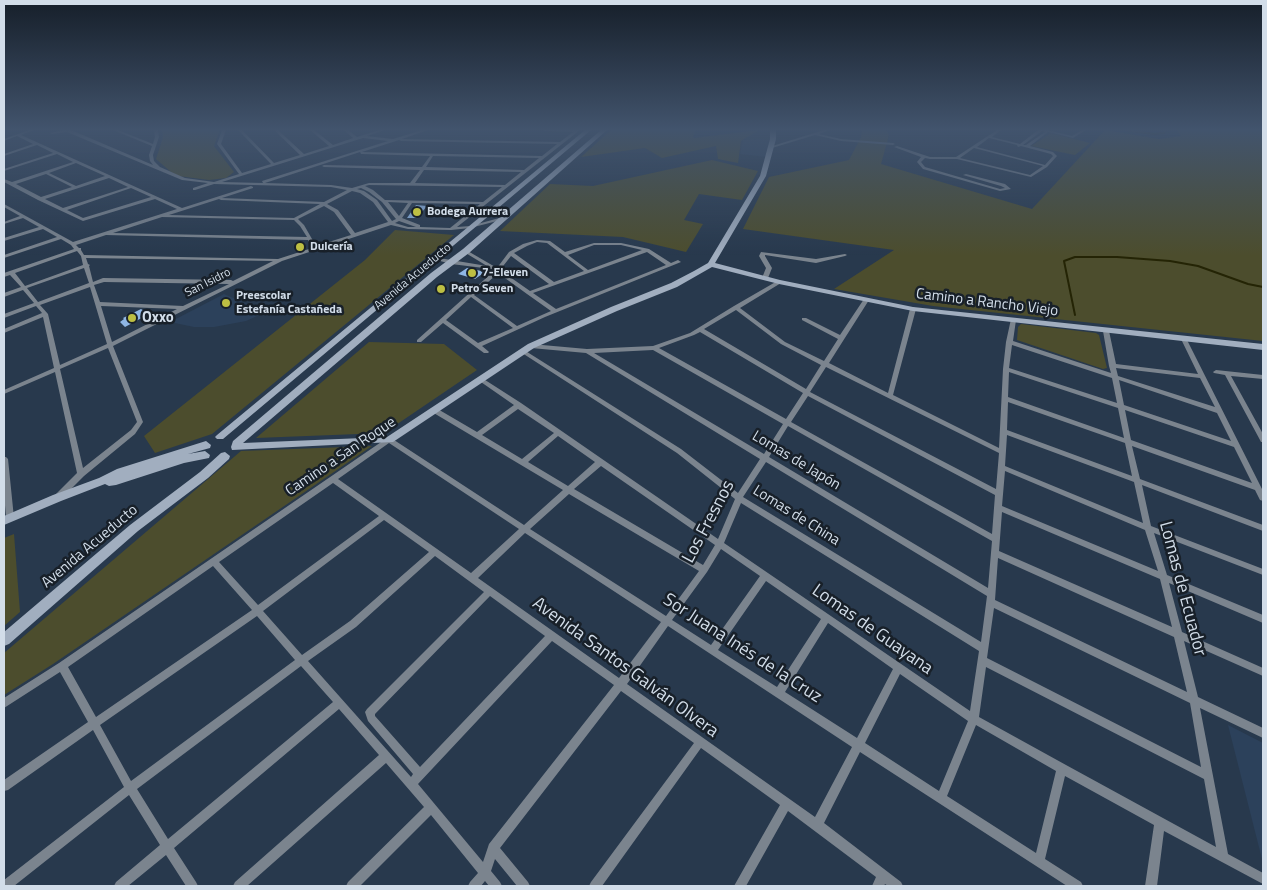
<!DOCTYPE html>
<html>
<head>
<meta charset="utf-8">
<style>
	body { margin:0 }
	#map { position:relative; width:1267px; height:890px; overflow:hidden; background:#28394d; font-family:"Titillium Web",sans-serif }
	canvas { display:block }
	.frame { position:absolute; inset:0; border:5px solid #d2dde9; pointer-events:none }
</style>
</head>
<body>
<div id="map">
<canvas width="1267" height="890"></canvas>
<div class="frame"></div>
</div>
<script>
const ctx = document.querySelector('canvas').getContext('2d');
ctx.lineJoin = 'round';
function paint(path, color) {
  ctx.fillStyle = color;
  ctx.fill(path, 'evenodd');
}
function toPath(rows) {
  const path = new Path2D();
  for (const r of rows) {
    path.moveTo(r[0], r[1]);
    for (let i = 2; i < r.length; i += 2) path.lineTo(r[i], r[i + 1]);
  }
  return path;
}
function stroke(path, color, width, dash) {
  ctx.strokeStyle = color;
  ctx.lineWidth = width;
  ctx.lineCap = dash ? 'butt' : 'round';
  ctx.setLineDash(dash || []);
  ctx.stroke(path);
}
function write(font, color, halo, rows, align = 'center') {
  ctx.font = font + ' "Titillium Web",sans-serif';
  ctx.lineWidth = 5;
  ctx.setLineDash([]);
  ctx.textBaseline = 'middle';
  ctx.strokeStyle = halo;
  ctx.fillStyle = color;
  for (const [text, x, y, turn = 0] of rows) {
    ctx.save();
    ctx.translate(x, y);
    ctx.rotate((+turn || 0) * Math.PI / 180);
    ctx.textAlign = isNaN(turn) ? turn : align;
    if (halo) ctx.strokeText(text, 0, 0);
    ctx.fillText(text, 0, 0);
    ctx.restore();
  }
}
paint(toPath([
	[759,139,770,140,767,157,740,154,743,140],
	[224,294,266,312,246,321,214,327,194,327,170,322],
	[1228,725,1263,743,1263,863]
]), '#2c415b');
paint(toPath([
	[162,130,220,130,214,146,234,172,226,178,209,180,178,176,171,172,156,159,163,137],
	[611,130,695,130,693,138,759,130,741,141,738,163,718,159,716,146,662,158,645,148,581,157],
	[862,130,886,130,889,135,881,164,1032,209,1105,130,1159,139,1181,136,1177,130,1263,130,1263,341,933,306,834,289,894,250,743,229,769,177,849,160,861,137],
	[1051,133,1090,143,1075,155,1031,146],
	[712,160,758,171,742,200,699,194,684,220,703,224,686,252,623,237,500,231,550,184,593,186],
	[395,230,454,235,212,434,155,453,144,436,365,260],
	[1021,324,1096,333,1099,335,1107,368,1103,369,1017,340,1018,327],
	[369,342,444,344,477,370,384,433,256,438],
	[372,446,53,664,4,695,4,653,241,451],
	[14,534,20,612,4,626,4,538]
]), '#4c4d2d');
stroke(toPath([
	[1126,130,1154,134,1164,133,1166,130],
	[1075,315,1064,261,1075,257,1117,257,1170,261,1198,266,1248,284,1263,287]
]), '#242405', 2);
paint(toPath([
	[416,205,427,206,417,218,407,218],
	[467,268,473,269,485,272,475,279,458,274],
	[141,309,149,314,125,327,120,322,124,319,123,318]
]), '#8fb6e5');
paint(toPath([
	[29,130,34,130,21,135,182,208,251,186,253,187,253,188,222,198,324,202,347,190,331,187,214,184,195,190,193,190,193,188,208,183,182,180,67,132,52,134,50,133,63,130,71,130,153,165,150,161,149,155,152,146,113,130,118,130,153,144,155,137,154,130,158,130,159,137,153,155,154,161,160,167,185,178,214,182,239,174,217,144,222,130,226,130,221,144,242,173,271,164,238,130,242,130,274,163,300,155,274,130,278,130,304,154,329,146,310,130,314,130,333,145,353,138,344,130,348,130,357,137,379,130,385,130,367,136,393,139,422,130,428,130,402,139,560,142,573,132,544,131,542,130,580,130,457,227,470,226,503,217,505,218,505,219,470,228,451,230,408,229,391,225,282,261,113,346,143,422,135,434,84,476,61,499,58,500,55,499,54,497,55,495,77,473,55,372,4,394,4,390,54,368,43,317,4,333,4,329,42,313,36,306,4,318,4,314,34,303,23,290,4,297,4,293,21,287,10,275,4,277,4,273,74,249,71,245,61,239,4,258,4,255,57,237,43,229,4,241,4,238,39,227,23,218,4,224,4,222,20,216,4,207,4,204,73,242,177,209,155,199,83,221,38,200,4,182,4,179,12,182,73,162,57,154,4,171,4,169,53,153,37,145,4,156,4,154,33,144,17,136,4,141,4,139,29,130],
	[363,138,388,141,262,181,263,183,222,182,363,138],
	[399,140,401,141,557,144,542,156,362,152,399,140],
	[360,152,361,154,362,154,430,156,422,167,324,165,322,166,324,167,420,170,410,183,369,183,352,188,331,185,265,183,360,152],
	[433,156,539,158,524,170,426,167,433,156],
	[76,163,105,176,76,186,49,173,76,163],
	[424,170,521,172,505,185,415,183,424,170],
	[46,174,72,187,41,197,16,184,46,174],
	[109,178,128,187,63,208,45,199,109,178],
	[369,185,502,187,483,202,385,200,373,190,365,186,369,185],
	[131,188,151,197,83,218,67,210,131,188],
	[361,188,369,192,382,202,396,219,392,221,377,200,364,191,357,189,361,188],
	[352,191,360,193,373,202,388,222,355,233,338,210,327,204,352,191],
	[219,199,221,200,320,204,294,218,169,215,219,199],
	[388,202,408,203,399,216,388,202],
	[412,203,480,204,450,228,420,227,420,225,402,218,412,203],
	[324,206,334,212,351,235,316,246,304,225,298,219,324,206],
	[162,217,294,220,300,226,307,237,113,233,162,217],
	[399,221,416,227,408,227,395,223,399,221],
	[106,235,308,240,312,248,278,259,84,255,81,250,81,248,79,248,76,245,106,235],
	[77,251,81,256,83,265,25,286,15,273,77,251],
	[86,258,273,261,233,281,231,280,103,278,93,282,89,266,90,265,88,264,86,258],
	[84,268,89,283,38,302,27,288,84,268],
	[104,282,229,284,183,306,100,302,94,285,104,282],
	[90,287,107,344,60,365,48,314,40,305,90,287],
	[101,306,177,309,112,342,101,306],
	[108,348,137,422,131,430,83,468,60,369,108,348],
	[824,130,830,130,819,134,841,139,893,143,895,144,893,145,841,141,815,135,772,148,769,147,824,130],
	[997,130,1001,130,992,137,1020,144,1038,130,1048,130,1072,136,1082,130,1086,130,1073,138,1048,132,1030,146,1053,152,1057,156,1047,167,1031,177,957,159,930,159,925,158,921,162,925,167,1000,189,1005,188,1001,186,963,175,966,174,1005,184,1011,189,1000,191,923,169,917,162,921,157,894,147,897,146,930,157,956,157,997,130],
	[1042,131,1045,132,1026,145,1023,145,1042,131],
	[989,138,1017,145,1018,147,1021,146,1051,154,1053,156,1045,165,977,147,989,138],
	[974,148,1043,166,1030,175,960,158,974,148],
	[537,240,550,241,565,252,594,243,621,243,649,249,671,263,678,260,681,262,545,317,482,346,488,351,489,352,488,353,484,353,443,323,421,342,417,342,417,340,494,271,492,269,451,264,433,259,433,257,487,266,464,252,464,250,466,250,497,268,509,252,523,244,537,240],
	[537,242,547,243,584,271,554,282,514,253,527,246,537,242],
	[594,245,621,245,642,250,588,270,568,255,594,245],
	[647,252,666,265,556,309,533,293,647,252],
	[511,256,549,284,530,291,500,270,511,256],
	[498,273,527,294,551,311,517,326,474,295,498,273],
	[471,297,513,328,478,343,446,320,471,297],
	[761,252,816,259,845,254,847,255,845,256,816,263,765,255,765,256,772,268,768,278,765,280,762,278,766,268,759,256,761,252],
	[779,280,782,282,781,283,740,308,785,342,824,361,838,339,802,320,802,318,806,318,840,335,864,299,868,299,869,300,829,363,888,393,910,309,913,307,915,308,916,309,893,395,999,448,1003,369,1006,342,1011,319,1013,318,1016,320,1013,341,1111,373,1109,366,1103,331,1104,330,1108,330,1109,331,1116,364,1198,374,1181,339,1182,338,1186,338,1263,491,1263,501,1260,500,1255,490,1132,446,1140,479,1263,525,1263,531,1142,485,1151,526,1263,569,1263,575,1154,533,1167,575,1263,615,1263,623,1169,583,1182,632,1263,668,1263,676,1184,641,1198,697,1263,728,1263,738,1200,708,1228,854,1263,873,1263,884,1164,831,1157,886,1145,886,1154,825,1065,776,1045,859,1081,882,1083,886,1067,886,860,752,824,823,901,882,903,886,888,886,885,884,884,886,872,886,876,877,788,811,746,886,734,886,780,805,701,748,602,886,589,886,591,882,694,743,621,691,500,848,528,882,530,886,517,886,495,859,491,871,500,882,502,886,489,886,485,881,481,886,468,886,470,882,478,873,431,815,360,886,346,886,348,882,424,807,386,763,247,886,233,886,235,882,379,755,339,709,174,848,196,882,198,886,186,886,166,855,128,886,114,886,116,882,160,845,129,795,14,886,4,886,4,880,124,787,93,730,8,790,4,791,4,780,88,722,60,672,4,708,4,698,59,663,387,438,391,438,524,525,563,490,432,412,431,410,432,408,436,408,477,432,514,405,478,380,477,379,478,378,482,378,521,403,718,539,735,499,677,453,519,351,522,349,524,350,681,449,738,493,760,459,586,353,531,348,528,346,531,344,587,349,653,346,690,333,734,306,779,280],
	[736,310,781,344,821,365,806,389,704,329,736,310],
	[700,332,803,393,786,419,659,348,694,335,700,332],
	[1012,345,1112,378,1117,403,1009,368,1012,345],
	[653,350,783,424,764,454,594,353,653,350],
	[826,367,999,453,996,489,810,392,826,367],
	[1116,368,1200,378,1215,407,1118,376,1116,368],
	[1009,372,1118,408,1124,438,1008,397,1009,372],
	[1119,380,1217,413,1231,441,1124,405,1119,380],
	[808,396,995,495,992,534,791,422,808,396],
	[1008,402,1125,443,1132,476,1007,430,1008,402],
	[518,409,554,433,522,459,482,435,518,409],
	[1125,410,1234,447,1252,483,1131,440,1125,410],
	[788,426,992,541,988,588,769,457,788,426],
	[1007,435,1134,482,1143,523,1005,466,1007,435],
	[558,436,595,462,568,486,528,462,558,436],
	[389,443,519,529,471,573,338,479,389,443],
	[766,462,987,596,981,642,743,497,766,462],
	[601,466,715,545,703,565,574,489,601,466],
	[1005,471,1145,530,1158,571,1002,506,1005,471],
	[333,483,379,516,258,605,219,562,333,483],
	[569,494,699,571,666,616,530,529,569,494],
	[741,503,979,651,970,711,724,543,741,503],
	[1002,512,1160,579,1172,627,999,551,1002,512],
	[384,520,429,552,350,621,302,655,263,611,384,520],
	[525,533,661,622,619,678,478,578,525,533],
	[721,549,760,576,711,645,672,620,707,572,721,549],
	[435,556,484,592,367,709,365,712,368,721,413,774,411,777,308,661,356,627,435,556],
	[998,558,1174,637,1187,692,995,600,998,558],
	[213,566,252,610,96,717,68,667,213,566],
	[766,581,821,619,777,687,718,650,766,581],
	[490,596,545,636,420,767,375,716,375,714,490,596],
	[994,608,1190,703,1201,767,987,658,994,608],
	[257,616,295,660,131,781,100,725,257,616],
	[828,623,893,669,857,738,785,692,828,623],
	[668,626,852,747,815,817,627,684,668,626],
	[552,641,614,685,489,844,483,862,418,784,552,641],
	[301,666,333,702,168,839,137,789,301,666],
	[986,667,1204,779,1216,847,1066,765,979,717,986,667],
	[900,674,968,721,939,791,865,743,900,674],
	[976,725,1056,771,1036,853,947,796,976,725],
	[1216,370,1263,375,1263,379,1231,376,1263,434,1263,442,1261,442,1260,440,1225,375,1214,373,1213,372,1216,370],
	[4,457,6,457,8,459,14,518,13,520,10,521,7,520,6,518,4,493,4,457]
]), '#7b848e');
paint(toPath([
	[585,130,591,130,223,439,217,439,215,437,217,435,585,130],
	[601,130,607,130,469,253,437,277,243,443,387,437,528,344,611,307,671,283,694,271,708,263,760,176,770,139,770,130,776,130,776,139,766,176,715,263,780,280,913,307,1263,344,1263,350,913,311,779,284,712,267,677,287,617,311,534,348,393,442,232,450,231,447,233,441,431,273,463,249,601,130],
	[206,441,211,445,210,448,188,454,205,451,210,455,209,458,184,463,116,485,109,486,105,484,61,501,4,525,4,516,53,495,99,478,117,469,206,441],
	[225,452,230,456,229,459,208,478,138,531,9,644,4,646,4,632,130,525,200,472,221,453,225,452]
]), '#a1aebf');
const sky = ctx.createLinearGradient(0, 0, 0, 255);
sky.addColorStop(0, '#161f2a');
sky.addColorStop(0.51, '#42546d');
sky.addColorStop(1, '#42546d00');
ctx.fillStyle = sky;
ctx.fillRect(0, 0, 1267, 255);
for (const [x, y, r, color] of [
	[417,212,5,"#bdbf43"],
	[300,247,5,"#bdbf43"],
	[472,273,5,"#bdbf43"],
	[441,289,5,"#bdbf43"],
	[226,303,5,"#bdbf43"],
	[132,318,5,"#bdbf43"]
]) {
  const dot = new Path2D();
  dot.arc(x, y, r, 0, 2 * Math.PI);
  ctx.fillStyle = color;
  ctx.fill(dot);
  stroke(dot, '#182029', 2);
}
write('bold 12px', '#d2dde9', '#182029', [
	["Bodega Aurrera",427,212],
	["Dulcería",310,247],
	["7-Eleven",482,273],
	["Petro Seven",451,289],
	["Preescolar",236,296],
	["Estefanía Castañeda",236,310]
], 'left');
write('12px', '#d2dde9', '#182029', [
	["Avenida Acueducto",413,277,-40],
	["San Isidro",208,283,-27]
]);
write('15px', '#d2dde9', '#182029', [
	["Camino a Rancho Viejo",987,303,7],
	["Camino a San Roque",341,457,-34],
	["Lomas de Japón",796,461,31],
	["Lomas de China",796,516,32],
	["Avenida Acueducto",90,547,-40]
]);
write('bold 15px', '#d2dde9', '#182029', [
	["Oxxo",142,318]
], 'left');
write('18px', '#d2dde9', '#182029', [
	["Los Fresnos",709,522,-62],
	["Lomas de Ecuador",1182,589,75],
	["Lomas de Guayana",872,630,35],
	["Sor Juana Inés de la Cruz",742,649,33],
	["Avenida Santos Galván Olvera",625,668,36]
]);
</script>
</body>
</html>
